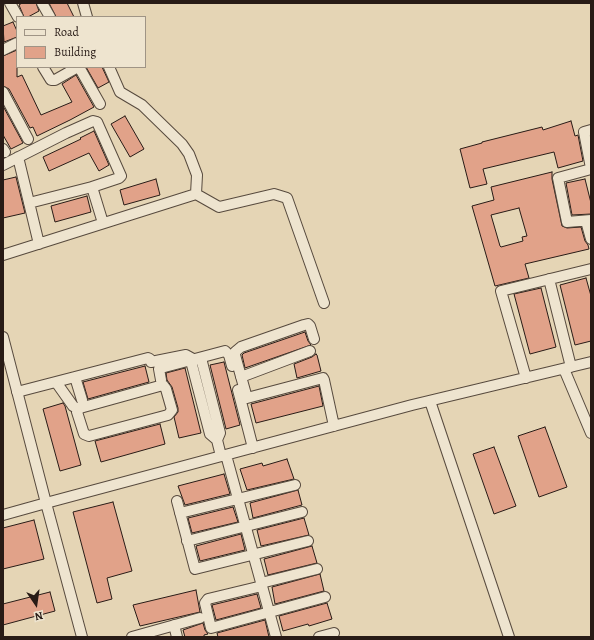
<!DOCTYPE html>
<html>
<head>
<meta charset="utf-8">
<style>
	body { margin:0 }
	#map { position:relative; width:594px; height:640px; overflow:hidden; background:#e5d5b5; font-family:Alegreya,serif }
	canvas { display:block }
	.frame { position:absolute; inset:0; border:4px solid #281b16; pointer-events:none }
	.legend { position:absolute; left:16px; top:16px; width:130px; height:52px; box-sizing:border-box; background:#eee4cf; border:1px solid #9f9485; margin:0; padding:5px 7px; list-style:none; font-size:12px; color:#281b16 }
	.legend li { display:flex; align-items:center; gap:8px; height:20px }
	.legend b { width:20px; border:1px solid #9f9485 }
	.north { position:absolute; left:16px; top:584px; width:40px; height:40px; -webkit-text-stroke:3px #eee4cf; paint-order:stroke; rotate:167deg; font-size:11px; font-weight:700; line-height:16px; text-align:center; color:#281b16 }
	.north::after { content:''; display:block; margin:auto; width:14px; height:18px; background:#281b16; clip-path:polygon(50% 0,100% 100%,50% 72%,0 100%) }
</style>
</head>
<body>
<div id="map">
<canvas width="594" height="640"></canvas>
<div class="frame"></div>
<ul class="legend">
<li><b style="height:5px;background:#eee4cf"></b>Road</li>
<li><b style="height:11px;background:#e1a289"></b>Building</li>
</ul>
<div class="north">N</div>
</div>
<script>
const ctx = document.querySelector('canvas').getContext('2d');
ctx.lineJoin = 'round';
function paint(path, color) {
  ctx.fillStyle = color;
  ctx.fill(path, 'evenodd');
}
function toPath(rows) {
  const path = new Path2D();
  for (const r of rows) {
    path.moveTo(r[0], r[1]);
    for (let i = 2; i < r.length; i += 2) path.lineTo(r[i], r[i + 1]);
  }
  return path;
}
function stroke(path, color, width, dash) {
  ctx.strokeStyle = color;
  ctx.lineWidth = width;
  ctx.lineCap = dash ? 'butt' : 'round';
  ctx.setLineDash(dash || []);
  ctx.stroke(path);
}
const building = toPath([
	[22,3,36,3,39,11,28,17,24,17,19,5,22,3],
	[49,3,67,3,74,17,56,17,49,3],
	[13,22,17,31,17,37,4,42,3,26,13,22],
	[17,50,17,77,22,75,41,115,72,102,62,84,76,75,94,107,70,120,37,136,33,127,30,128,9,89,3,86,3,56,17,50],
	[86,67,102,67,109,82,98,88,86,67],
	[3,106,23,143,11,149,3,135,3,106],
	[125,116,144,149,130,157,111,124,125,116],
	[571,121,575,136,578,135,583,161,558,168,554,152,483,169,487,184,470,188,460,149,482,143,482,142,542,127,543,130,571,121],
	[94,131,109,165,99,171,89,153,49,171,43,157,81,139,80,138,94,131],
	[552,172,552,179,562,226,567,228,581,227,585,241,588,245,589,249,525,264,529,278,495,286,472,206,494,200,491,187,552,172],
	[519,208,527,236,522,237,523,241,501,247,500,246,491,215,519,208],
	[16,177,25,213,3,218,3,180,16,177],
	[156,179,160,195,124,205,120,190,156,179],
	[585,179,591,203,591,214,572,215,566,183,585,179],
	[87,196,91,212,55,222,51,206,87,196],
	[586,278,591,296,591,341,575,345,560,285,586,278],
	[541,288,556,347,530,354,514,294,541,288],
	[305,332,308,341,311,345,245,368,242,355,244,353,305,332],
	[316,354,317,355,321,371,297,378,294,364,312,357,316,354],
	[224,362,240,425,226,429,210,365,224,362],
	[145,366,149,382,88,399,83,382,145,366],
	[185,368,201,433,179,438,174,417,178,412,178,408,172,387,167,380,166,373,185,368],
	[319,386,323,406,256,423,251,404,319,386],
	[63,403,65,406,81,465,60,471,43,409,63,403],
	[160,424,165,444,101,462,95,441,160,424],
	[545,427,567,487,539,497,518,436,545,427],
	[494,447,516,506,494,514,473,454,494,447],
	[287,459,294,479,247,490,240,469,262,463,263,466,287,459],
	[224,474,230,494,185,505,178,486,224,474],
	[298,490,302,505,253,518,250,503,298,490],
	[113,502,132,571,107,578,112,599,97,603,73,512,113,502],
	[233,507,238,522,192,533,188,518,233,507],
	[304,518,309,535,261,546,257,530,304,518],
	[34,520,44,559,3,569,3,528,34,520],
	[241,534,245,550,200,561,196,546,241,534],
	[312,546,317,563,268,575,264,559,312,546],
	[320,574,324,591,275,604,272,587,320,574],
	[196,590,200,612,140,626,133,605,196,590],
	[50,592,55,611,3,625,3,604,50,592],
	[257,594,261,608,216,620,212,605,257,594],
	[327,603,332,619,309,626,308,624,283,631,279,616,327,603],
	[265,620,269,637,218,637,217,633,265,620],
	[203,623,205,630,208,634,204,635,204,637,185,637,183,630,203,623]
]);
paint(building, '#e1a289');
stroke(building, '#281b16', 1);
const minor = toPath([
	[10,3,18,17],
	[42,3,50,17],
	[83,3,87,17],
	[3,50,17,43],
	[43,67,51,80,55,80,78,67],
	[79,67,100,104],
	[109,67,120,92,142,105,182,144,189,154,197,175,196,194],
	[3,92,28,139],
	[591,130,584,132,591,168],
	[3,149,5,152],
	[18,157,39,244],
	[3,165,66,133,93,121,97,122,121,176,119,178,92,187,103,223],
	[591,169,558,178,567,222,591,220],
	[29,203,92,187],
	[586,221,591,239],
	[3,255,196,194,219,207,274,194,287,198,324,303],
	[549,279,571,367],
	[3,337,46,503,412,405,591,362],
	[314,339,310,326,308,324,304,325,241,347,235,352,235,355,247,398,323,378,324,380,334,426],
	[201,358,220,433,217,440,221,456],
	[191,361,210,434,217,440],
	[564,369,591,433],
	[75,377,82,400],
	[241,377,310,351],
	[526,378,501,291,591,269],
	[161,380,159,369,161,368,225,351,229,355,232,366],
	[56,382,73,406,78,409],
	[163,385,166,389,172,410,168,415,89,436,84,434,77,412,80,408,163,385],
	[238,390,253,448],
	[17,392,148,358,150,359,151,362,186,355,195,360],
	[430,401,509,637],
	[226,455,276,637],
	[177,501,195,569,308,541],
	[180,513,295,485],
	[3,515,46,503,82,637],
	[187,541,302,512],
	[261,583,317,569],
	[262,586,208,599,205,603,211,628,325,597],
	[174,625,177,637],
	[132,637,200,618],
	[319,637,334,633]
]);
stroke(minor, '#574a3e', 12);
stroke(minor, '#eee4cf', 10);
</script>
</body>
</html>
